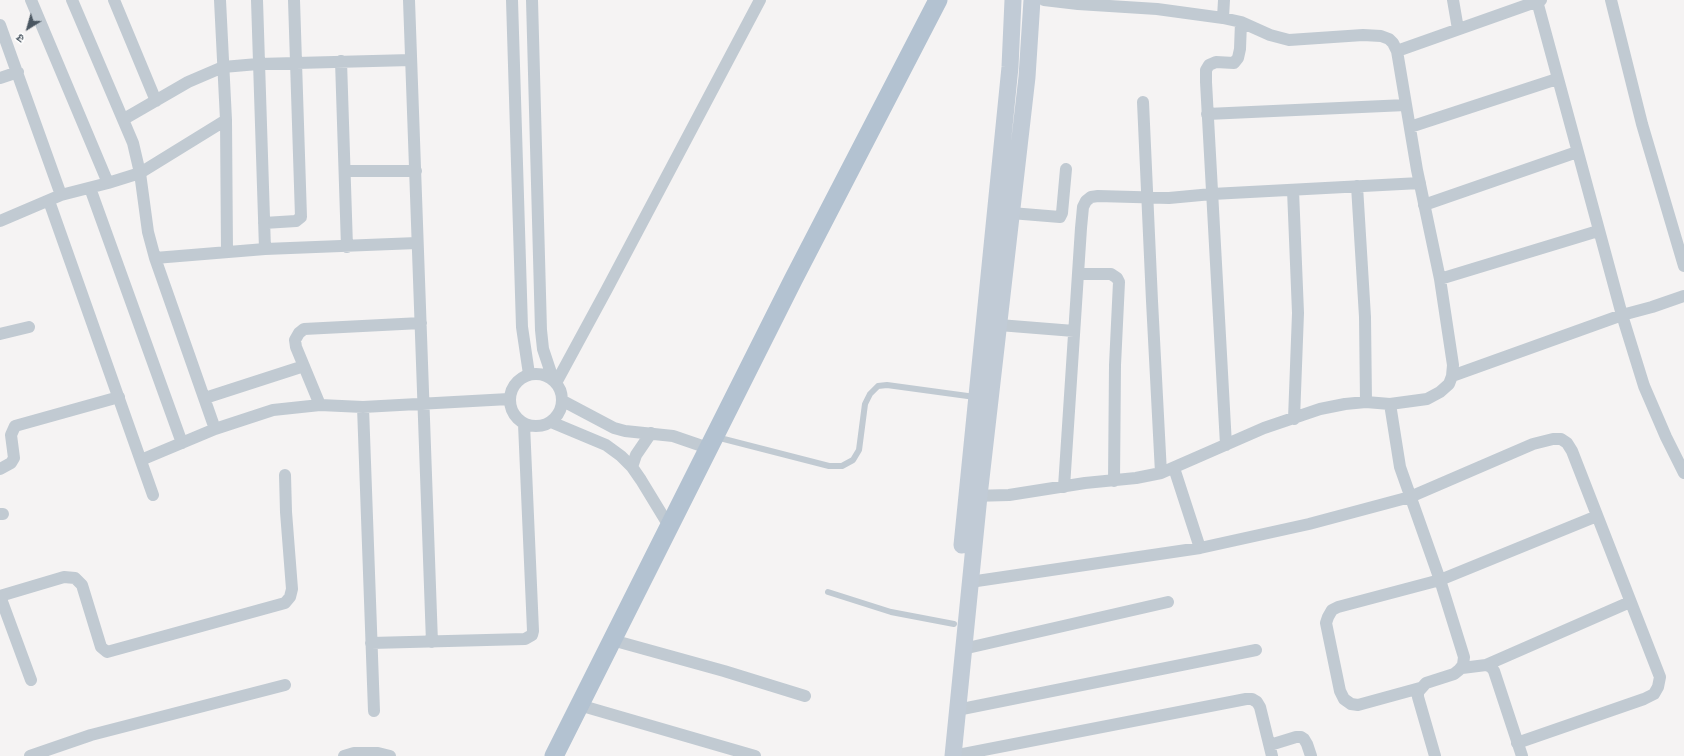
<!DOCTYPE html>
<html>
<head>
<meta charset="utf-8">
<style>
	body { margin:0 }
	#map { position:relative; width:1684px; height:756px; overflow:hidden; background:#f5f3f3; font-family:Signika,"Noto Sans Devanagari",sans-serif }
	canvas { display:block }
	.north { position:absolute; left:8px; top:8px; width:40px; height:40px; -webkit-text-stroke:3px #fff; paint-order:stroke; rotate:217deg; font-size:11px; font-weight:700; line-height:16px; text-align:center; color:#4a5661 }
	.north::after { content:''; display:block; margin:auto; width:14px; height:18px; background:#4a5661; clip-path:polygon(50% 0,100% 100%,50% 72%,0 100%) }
</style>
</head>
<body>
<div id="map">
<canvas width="1684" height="756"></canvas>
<div class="north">उ</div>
</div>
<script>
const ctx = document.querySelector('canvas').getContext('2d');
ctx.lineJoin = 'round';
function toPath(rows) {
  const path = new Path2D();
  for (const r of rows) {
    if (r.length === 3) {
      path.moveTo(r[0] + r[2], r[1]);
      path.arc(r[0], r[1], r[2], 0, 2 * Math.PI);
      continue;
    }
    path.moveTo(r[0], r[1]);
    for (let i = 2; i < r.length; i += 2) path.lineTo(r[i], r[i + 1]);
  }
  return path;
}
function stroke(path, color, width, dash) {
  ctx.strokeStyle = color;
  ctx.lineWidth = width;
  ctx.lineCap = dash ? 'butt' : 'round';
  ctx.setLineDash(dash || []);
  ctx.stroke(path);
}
stroke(toPath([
	[716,437,829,466,842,466,853,460,859,450,865,404,870,394,878,386,887,385,975,397],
	[828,592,891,612,954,624]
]), '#c1cad2', 6);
stroke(toPath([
	[31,0,108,183],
	[72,0,133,143,140,173,148,232,155,258,215,429],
	[114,0,156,101],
	[220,0,226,120,227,252],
	[257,0,265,249],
	[409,0,432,642],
	[512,0,522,327,529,374],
	[532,0,541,330,543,349,553,379],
	[1044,0,1078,4,1157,9,1223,18,1241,22,1270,35,1289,40,1363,35,1381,36,1389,39,1393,43,1397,51,1417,170,1440,279,1453,365,1452,376,1449,384,1440,392,1427,399,1390,404],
	[1453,0,1458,29],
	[1611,0,1642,124,1684,266],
	[1537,1,1622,315,1644,386,1666,437,1684,473],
	[1223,18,1224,0],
	[0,25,61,195],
	[1397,51,1541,0],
	[341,61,347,247],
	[0,78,18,72],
	[1143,102,1152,301,1161,473],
	[1207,114,1406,105],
	[124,119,188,82,223,67,258,64,411,60],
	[1410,127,1557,79],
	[345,171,416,171],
	[1357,186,1365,317,1366,402],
	[90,188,182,443],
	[1293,190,1298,313,1294,419],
	[49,201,153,495],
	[1424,205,1577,152],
	[1011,213,1060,217,1062,213,1066,169],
	[0,221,61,195,108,183,140,173,226,120],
	[264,223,296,221,301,217,294,0],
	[155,258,265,249,417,243],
	[1078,274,1111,274,1117,278,1119,282,1115,365,1114,481],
	[1440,279,1598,231],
	[999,325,1074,331],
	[0,334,29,327],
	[536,400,26],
	[1452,376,1622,315,1652,307,1684,296],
	[556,383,607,289,760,0],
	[205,398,304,366],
	[563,401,614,428,625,431,673,436,708,448],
	[320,405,296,347,295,340,299,333,304,329,421,323],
	[363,407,374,711],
	[551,422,606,445,621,456,632,467,641,480,669,526],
	[1226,445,1206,82,1206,70,1209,65,1216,62,1234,63,1238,58,1240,49,1241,22],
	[141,460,215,429,273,410,320,405,363,407,509,399],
	[632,467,636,455,651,433],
	[1174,468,1200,548],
	[0,469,11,463,14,458,11,435,15,426,119,397],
	[1064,487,1081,228,1083,207,1086,201,1091,197,1098,196,1169,198,1212,194,1420,183],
	[972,496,1009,495,1085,483,1136,478,1161,473,1264,428,1320,409,1345,404,1366,402,1390,404,1400,467,1440,580,1464,657,1463,665,1459,670,1454,674,1426,683,1418,692,1418,697,1435,756],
	[0,514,3,514],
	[970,582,1200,548,1309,524,1410,497,1533,444,1553,439,1561,439,1567,443,1572,451,1660,677,1658,687,1654,694,1644,699,1517,743],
	[0,596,64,577,75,578,82,585,101,647,107,652,285,603,290,597,292,589,286,512,285,475],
	[0,596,31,680],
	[612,640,724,671,805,696],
	[371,643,525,639,532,635,533,631,524,424],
	[963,649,1168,602],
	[1486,665,1630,602],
	[1462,668,1486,665,1491,667,1494,671,1522,756],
	[1420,688,1358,705,1351,704,1344,699,1340,691,1326,623,1328,617,1332,610,1338,607,1440,580,1597,516],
	[579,705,755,756],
	[957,710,1256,650],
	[1270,745,1296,737,1301,737,1304,739,1307,744,1311,756],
	[30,756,91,735,285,685],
	[344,756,354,753,378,753,390,756],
	[953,756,1246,699,1252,699,1257,702,1260,707,1272,756]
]), '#c1cad2', 12);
stroke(toPath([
	[962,545,1010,67,1013,0],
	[953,756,979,496,1027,77,1032,0]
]), '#c1cbd6', 17);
stroke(toPath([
	[554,756,793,280,938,0]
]), '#b3c2d1', 19);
</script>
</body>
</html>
